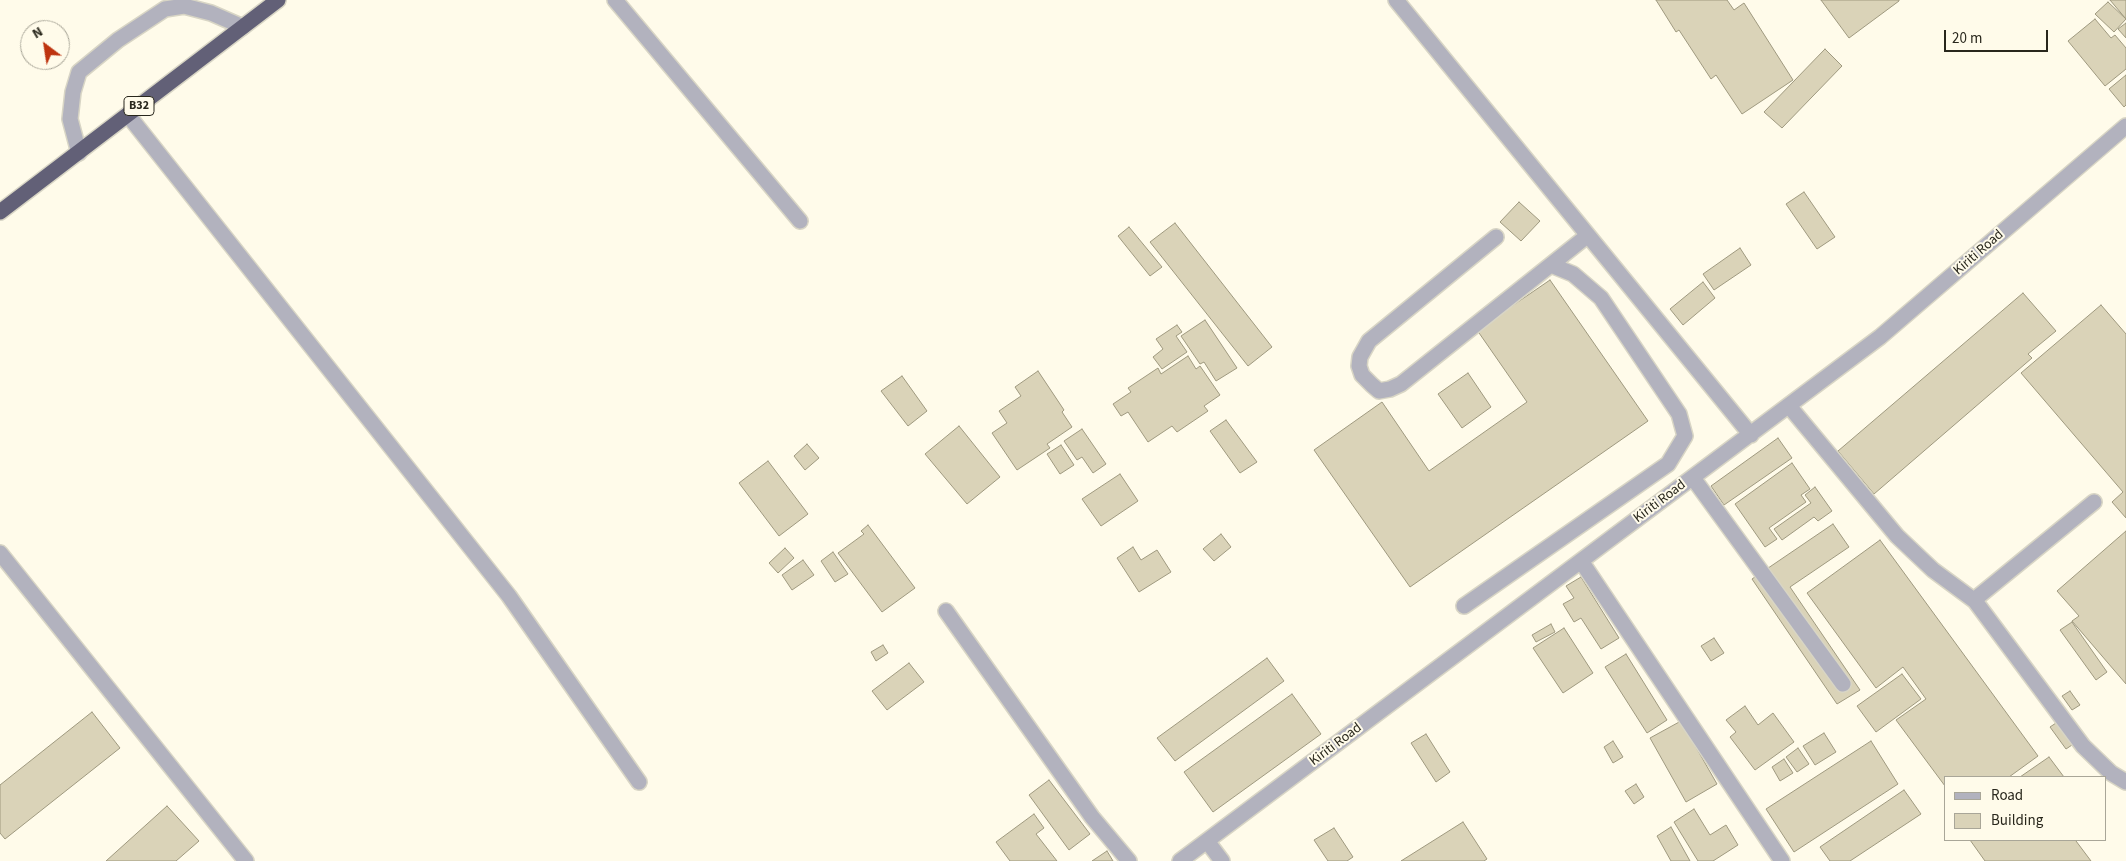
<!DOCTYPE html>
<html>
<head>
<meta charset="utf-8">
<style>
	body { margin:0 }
	#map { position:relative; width:2126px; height:861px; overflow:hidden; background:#fffbea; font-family:"Source Sans 3",sans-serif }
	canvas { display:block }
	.legend { position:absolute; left:1944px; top:776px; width:162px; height:65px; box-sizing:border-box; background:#fffbea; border:1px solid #a9a698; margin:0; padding:6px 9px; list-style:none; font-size:15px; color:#29271c }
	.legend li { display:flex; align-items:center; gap:10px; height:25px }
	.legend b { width:25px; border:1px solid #a9a698 }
	.north { position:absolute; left:20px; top:20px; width:50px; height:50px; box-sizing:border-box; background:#fffbea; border:1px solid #a9a698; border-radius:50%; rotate:329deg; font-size:14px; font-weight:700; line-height:20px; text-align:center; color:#29271c }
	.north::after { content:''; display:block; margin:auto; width:18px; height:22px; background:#be340f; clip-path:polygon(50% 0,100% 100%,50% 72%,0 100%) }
	.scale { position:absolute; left:1944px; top:30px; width:104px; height:22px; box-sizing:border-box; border:2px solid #29271c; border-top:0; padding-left:6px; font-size:15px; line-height:18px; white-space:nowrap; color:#29271c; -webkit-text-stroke:4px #fffbea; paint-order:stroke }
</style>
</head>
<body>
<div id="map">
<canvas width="2126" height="861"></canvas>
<ul class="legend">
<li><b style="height:6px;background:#b2b2be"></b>Road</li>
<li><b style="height:14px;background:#dad3b8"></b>Building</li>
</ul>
<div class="north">N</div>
<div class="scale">20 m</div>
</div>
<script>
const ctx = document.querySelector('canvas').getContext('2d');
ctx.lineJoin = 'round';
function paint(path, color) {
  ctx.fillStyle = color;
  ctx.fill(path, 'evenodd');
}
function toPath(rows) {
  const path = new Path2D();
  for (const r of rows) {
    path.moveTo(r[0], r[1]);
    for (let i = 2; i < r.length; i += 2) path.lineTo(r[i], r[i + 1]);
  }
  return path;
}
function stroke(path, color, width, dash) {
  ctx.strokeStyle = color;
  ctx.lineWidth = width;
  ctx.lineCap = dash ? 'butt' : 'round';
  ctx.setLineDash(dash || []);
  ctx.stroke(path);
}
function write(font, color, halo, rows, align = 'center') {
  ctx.font = font + ' "Source Sans 3",sans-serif';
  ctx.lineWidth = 4;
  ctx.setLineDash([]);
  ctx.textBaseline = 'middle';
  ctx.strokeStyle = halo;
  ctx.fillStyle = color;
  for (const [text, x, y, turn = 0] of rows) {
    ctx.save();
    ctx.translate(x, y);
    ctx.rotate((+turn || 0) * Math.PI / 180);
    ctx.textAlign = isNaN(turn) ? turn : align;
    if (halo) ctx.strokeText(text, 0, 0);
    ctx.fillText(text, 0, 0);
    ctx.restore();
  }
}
const building = toPath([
	[1656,0,1727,0,1734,10,1744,3,1793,80,1742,114,1716,75,1711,79,1679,30,1676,32,1656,0],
	[1821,0,1899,0,1899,1,1849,38,1821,0],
	[2110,0,2126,0,2126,19,2110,0],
	[2108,2,2126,19,2114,32,2095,14,2108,2],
	[2095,19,2111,38,2115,35,2126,48,2126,69,2105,86,2068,41,2095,19],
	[2126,23,2126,38,2118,29,2126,23],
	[1825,49,1842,66,1782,128,1764,112,1825,49],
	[2126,75,2126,105,2124,107,2109,89,2126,75],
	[1804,192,1835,237,1817,249,1786,204,1804,192],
	[1519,202,1540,221,1521,241,1500,222,1519,202],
	[1175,223,1272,347,1248,366,1150,242,1175,223],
	[1129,227,1162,267,1150,276,1118,236,1129,227],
	[1740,248,1751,265,1714,290,1703,274,1740,248],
	[1550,280,1648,421,1410,587,1314,450,1382,402,1429,471,1527,402,1477,330,1550,280],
	[1703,282,1715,298,1683,325,1670,309,1703,282],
	[2023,293,2056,331,2028,354,2032,358,1874,494,1838,451,2023,293],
	[2101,305,2126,334,2126,518,2112,502,2123,492,2021,373,2101,305],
	[1205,320,1237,368,1216,381,1204,362,1200,364,1181,336,1205,320],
	[1177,325,1182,332,1176,336,1187,352,1162,369,1153,357,1163,349,1156,339,1177,325],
	[1188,356,1196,369,1200,366,1220,395,1204,406,1208,411,1177,432,1172,426,1148,442,1128,412,1121,416,1113,404,1131,392,1128,388,1158,368,1161,374,1188,356],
	[1038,371,1064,410,1062,412,1072,427,1047,444,1050,448,1017,470,992,433,1007,423,999,411,1021,396,1015,387,1038,371],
	[1468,373,1491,407,1462,428,1438,394,1468,373],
	[902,376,927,411,908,426,881,391,902,376],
	[1226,420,1257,462,1240,473,1210,431,1226,420],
	[959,426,1000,477,967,504,925,454,959,426],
	[1082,429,1106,464,1093,473,1082,457,1077,460,1064,441,1082,429],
	[1778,438,1792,458,1724,505,1711,486,1778,438],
	[807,444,819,458,805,470,794,456,807,444],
	[1061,445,1074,465,1060,474,1047,454,1061,445],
	[768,461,808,514,779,536,739,483,768,461],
	[1792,463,1810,489,1801,495,1806,502,1769,528,1777,539,1765,547,1735,504,1792,463],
	[1120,474,1138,501,1101,526,1082,499,1120,474],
	[1815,487,1832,511,1818,521,1814,517,1782,540,1774,529,1811,503,1805,495,1815,487],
	[1833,524,1849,547,1790,587,1860,690,1837,704,1752,579,1833,524],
	[868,525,915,588,882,612,838,553,864,534,861,531,868,525],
	[2126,531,2126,684,2072,621,2079,616,2057,591,2126,531],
	[1221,534,1231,547,1214,561,1203,549,1221,534],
	[1880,540,2038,756,2009,777,1945,777,1945,786,1896,720,1926,699,1903,667,1876,688,1807,593,1880,540],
	[1133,547,1141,560,1157,550,1171,572,1139,592,1117,558,1133,547],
	[785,548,794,558,778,573,769,563,785,548],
	[833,552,848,574,835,582,821,561,833,552],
	[803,560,814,575,792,590,782,575,803,560],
	[1581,577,1619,638,1601,649,1581,618,1574,622,1563,604,1574,598,1566,586,1581,577],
	[2072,622,2107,672,2096,680,2060,630,2072,622],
	[1551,624,1555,632,1536,642,1532,635,1551,624],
	[1564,628,1593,673,1563,693,1533,648,1564,628],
	[1714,638,1724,653,1711,661,1701,646,1714,638],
	[883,645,888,653,876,661,871,652,883,645],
	[1626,654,1667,720,1647,733,1605,667,1626,654],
	[1267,658,1284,681,1175,761,1157,738,1267,658],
	[909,663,924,682,887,710,872,691,909,663],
	[1902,674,1921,699,1876,732,1857,706,1902,674],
	[2070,691,2080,705,2072,710,2062,696,2070,691],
	[1292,694,1321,734,1213,812,1184,772,1292,694],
	[1745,706,1758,725,1773,713,1794,742,1755,770,1730,737,1736,732,1726,720,1745,706],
	[92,712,120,748,5,839,0,833,0,785,92,712],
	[2068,715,2084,737,2066,749,2050,727,2068,715],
	[1681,721,1717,784,1686,802,1650,738,1681,721],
	[1824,733,1836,752,1815,765,1803,746,1824,733],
	[1426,734,1450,772,1436,782,1411,743,1426,734],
	[1613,741,1623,757,1613,763,1604,747,1613,741],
	[1871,741,1898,784,1794,852,1766,809,1871,741],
	[1798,748,1809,764,1797,772,1786,757,1798,748],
	[2049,757,2064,777,2020,777,2049,757],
	[1784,759,1793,773,1780,781,1772,767,1784,759],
	[1049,780,1090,834,1069,850,1029,795,1049,780],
	[1636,784,1644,797,1634,804,1625,791,1636,784],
	[1904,790,1921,814,1850,861,1830,861,1820,847,1904,790],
	[167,806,199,841,176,861,106,861,167,806],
	[1694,809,1710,835,1726,825,1738,845,1713,861,1698,861,1674,822,1694,809],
	[1034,814,1044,828,1036,834,1057,861,1010,861,996,842,1034,814],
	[1463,822,1487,859,1484,861,1401,861,1463,822],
	[1671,827,1690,861,1671,861,1657,836,1671,827],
	[1334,828,1353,857,1347,861,1328,861,1314,840,1334,828],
	[1970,840,2078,840,2076,841,2091,861,1985,861,1970,840],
	[1107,851,1113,861,1092,861,1107,851]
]);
paint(building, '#dad3b8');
stroke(building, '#9f997f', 1);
const minor = toPath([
	[615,0,800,221],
	[1396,0,1751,435],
	[128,115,509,596,639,782],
	[79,153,70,119,73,92,79,72,118,40,165,9,184,6,211,13,243,27],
	[1496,237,1369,341,1360,357,1359,366,1362,375,1372,385,1379,391,1390,389,1401,384,1587,236],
	[1789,406,1897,536,1933,570,1975,601,2083,746,2111,773,2126,782],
	[1693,478,1843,684],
	[0,553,246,861],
	[1581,561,1782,861],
	[1974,600,2094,502],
	[1464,606,1668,464,1685,436,1679,414,1601,298,1573,274,1551,265],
	[946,611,1092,817,1129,861],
	[1207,841,1222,861],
	[1180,861,1880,337,2126,126]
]);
const highway = toPath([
	[0,212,278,0]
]);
stroke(minor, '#d8d5c5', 18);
stroke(highway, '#d8d5c5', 18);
stroke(minor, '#b2b2be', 15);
stroke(highway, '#626077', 15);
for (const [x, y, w] of [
	[139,106,30]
]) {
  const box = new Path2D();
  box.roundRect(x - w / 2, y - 9.5, w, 19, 4);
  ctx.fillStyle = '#fffbea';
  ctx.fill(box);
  stroke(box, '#29271c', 1);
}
write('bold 12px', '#29271c', null, [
	["B32",139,106]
]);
write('14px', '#29271c', '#fffbea', [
	["Kiriti Road",1979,253,-41],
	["Kiriti Road",1660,502,-37],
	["Kiriti Road",1336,745,-37]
]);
</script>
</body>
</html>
